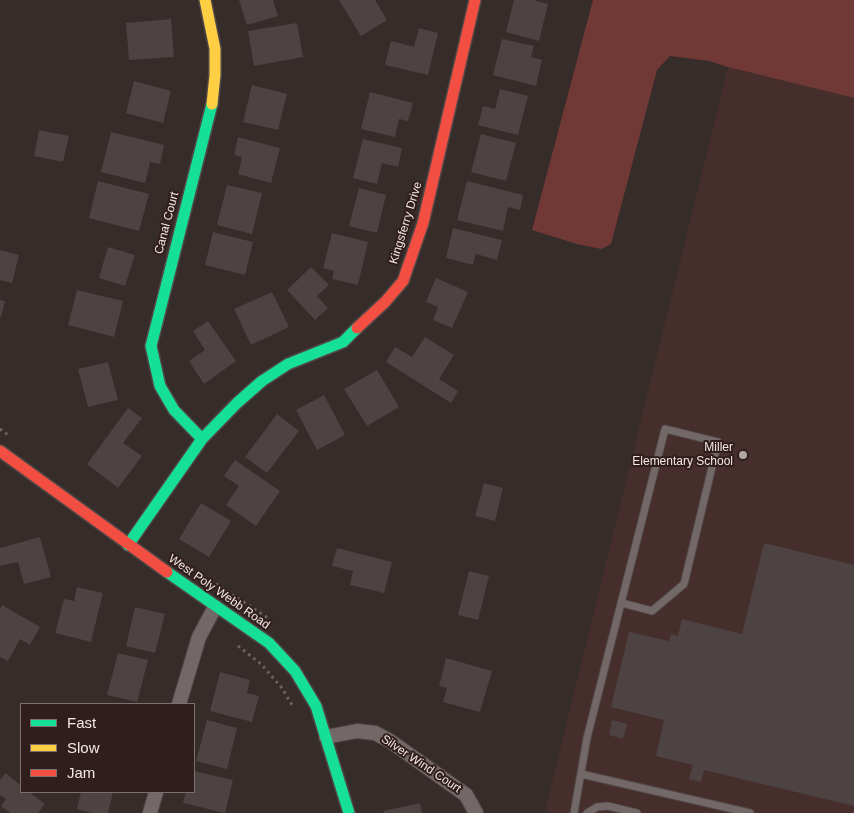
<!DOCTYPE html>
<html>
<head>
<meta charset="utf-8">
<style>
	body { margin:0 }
	#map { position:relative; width:854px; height:813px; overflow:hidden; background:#362c2a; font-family:Helvetica,sans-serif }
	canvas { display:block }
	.legend { position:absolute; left:20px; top:703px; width:175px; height:90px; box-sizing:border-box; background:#301e1c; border:1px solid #7e6e6d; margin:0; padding:6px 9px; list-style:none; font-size:15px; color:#f4e7e6 }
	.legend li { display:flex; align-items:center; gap:10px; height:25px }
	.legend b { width:25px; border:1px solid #7e6e6d }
</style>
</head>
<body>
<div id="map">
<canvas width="854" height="813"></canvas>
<ul class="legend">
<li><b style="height:6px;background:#16e098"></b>Fast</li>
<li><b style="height:6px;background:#ffcf43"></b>Slow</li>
<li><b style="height:6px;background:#f24e42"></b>Jam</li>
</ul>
</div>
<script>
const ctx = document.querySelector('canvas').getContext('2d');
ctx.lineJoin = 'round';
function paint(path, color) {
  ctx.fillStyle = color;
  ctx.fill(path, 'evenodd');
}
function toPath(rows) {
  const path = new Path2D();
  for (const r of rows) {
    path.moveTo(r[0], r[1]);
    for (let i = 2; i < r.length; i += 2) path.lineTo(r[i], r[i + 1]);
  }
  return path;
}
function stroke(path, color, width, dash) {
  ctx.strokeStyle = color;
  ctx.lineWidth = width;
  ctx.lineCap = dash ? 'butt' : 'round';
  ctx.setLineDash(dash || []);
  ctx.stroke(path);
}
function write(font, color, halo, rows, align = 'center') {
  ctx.font = font + ' Helvetica,sans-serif';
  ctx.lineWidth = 4;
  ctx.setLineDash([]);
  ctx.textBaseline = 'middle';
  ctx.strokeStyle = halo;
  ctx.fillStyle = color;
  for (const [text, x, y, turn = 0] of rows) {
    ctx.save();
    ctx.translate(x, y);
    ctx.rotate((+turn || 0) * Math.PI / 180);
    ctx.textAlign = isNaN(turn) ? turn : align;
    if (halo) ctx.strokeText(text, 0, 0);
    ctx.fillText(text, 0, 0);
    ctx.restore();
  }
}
paint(toPath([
	[728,67,854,98,854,813,553,813,545,811]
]), '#462e2c');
paint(toPath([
	[593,0,854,0,854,98,728,67,709,61,670,56,657,70,611,244,601,249,577,244,532,230]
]), '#713936');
paint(toPath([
	[239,0,273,0,278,16,247,25],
	[339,0,375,0,387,20,361,36],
	[514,0,534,0,548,4,539,41,506,32],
	[171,19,174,57,129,60,126,23],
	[297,23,303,57,254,66,248,31],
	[419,28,438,33,428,75,385,65,391,41,414,47],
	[502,39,534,46,531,57,542,60,536,86,493,75],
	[134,81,171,91,163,123,126,113],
	[252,85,287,94,278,130,243,122],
	[500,89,528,96,518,135,478,125,483,106,495,109],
	[370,92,413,103,408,121,399,119,395,137,361,129],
	[39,130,69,136,63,162,34,156],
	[111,132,164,145,160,164,150,162,145,183,101,172],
	[481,134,516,143,506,181,471,172],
	[238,137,280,148,271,183,238,174,242,157,234,155],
	[363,139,402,148,398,167,382,163,377,184,353,178],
	[98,181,149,194,139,231,89,218],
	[467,181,523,195,520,210,508,207,503,231,457,220],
	[227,185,262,193,252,234,217,225],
	[359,188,386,195,377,233,349,226],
	[453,228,502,240,497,260,476,254,473,265,446,258],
	[213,232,253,242,245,275,205,265],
	[332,233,368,242,358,285,332,279,334,271,323,268],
	[108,247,135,255,125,286,99,278],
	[0,250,19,255,12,283,0,280],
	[311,267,329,285,317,296,328,308,315,320,287,290],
	[436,278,468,292,452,328,433,320,438,307,426,302],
	[77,290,123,301,114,337,68,325],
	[272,292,289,327,251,345,234,309],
	[0,300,5,301,1,317,0,317],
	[208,321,236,361,204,384,189,361,205,350,193,331],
	[425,337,454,355,439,379,458,391,451,403,386,362,395,347,412,357],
	[108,362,118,400,88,407,78,369],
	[377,370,399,407,367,426,344,389],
	[324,395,345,435,317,450,296,410],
	[128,408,142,418,123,443,142,456,118,488,87,464],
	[277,414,299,431,267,473,245,457],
	[235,460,280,491,256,526,226,505,239,486,224,476],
	[484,483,503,488,495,521,475,516],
	[201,503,231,521,209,557,179,539],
	[40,537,51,577,24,584,18,562,0,566,0,548],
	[764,543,854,565,854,806,704,770,701,782,689,779,693,765,656,756,664,720,611,707,629,632,669,641,671,634,678,636,682,619,742,634],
	[337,548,392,562,384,593,350,585,353,571,332,566],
	[469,571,489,576,478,620,458,615],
	[77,587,103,593,91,642,55,633,64,599,74,601],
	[2,605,40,627,30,645,20,639,8,661,0,657,0,609],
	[135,607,165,614,155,653,126,646],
	[118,653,148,660,137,702,107,695],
	[446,658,492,671,480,712,443,702,447,688,439,686],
	[220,672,250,680,247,693,259,696,252,722,210,711],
	[207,720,237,728,227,769,196,761],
	[612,720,627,724,623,739,609,735],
	[194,771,233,780,225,813,183,803,186,792,194,792],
	[6,773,21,786,21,792,29,792,45,804,38,813,10,813,1,806,6,799,0,795,0,780],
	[81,792,113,792,108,813,91,813,77,809],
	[420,803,422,813,384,813,383,811]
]), '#4c4342');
const lane = toPath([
	[581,774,750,813],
	[574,813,587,738,665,429,718,442,684,584,652,611,622,603],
	[587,813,597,807,608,806,637,813]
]);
const street = toPath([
	[179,704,199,637,215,607],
	[326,737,357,731,375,733,390,741,466,795,476,813],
	[150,813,156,792]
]);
const fast = toPath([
	[202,439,174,410,160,386,151,346,212,104],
	[128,545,202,439,237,403,262,381,288,364,343,342,357,328],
	[167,572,269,643,295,671,316,706,349,813]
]);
const slow = toPath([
	[205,0,215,49,215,75,212,104]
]);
const jam = toPath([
	[357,328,385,302,403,281,423,223,475,0],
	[0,451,167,572]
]);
stroke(lane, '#504746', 9);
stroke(street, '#504746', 16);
stroke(fast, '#504746', 14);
stroke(slow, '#504746', 14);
stroke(jam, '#504746', 14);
stroke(toPath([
	[0,429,8,435],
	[216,584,268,618],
	[238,646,261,664,282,688,292,705]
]), '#6c6362', 3, [2.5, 4]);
stroke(lane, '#726867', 7);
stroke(street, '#726867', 14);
stroke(fast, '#16e098', 11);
stroke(slow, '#ffcf43', 11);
stroke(jam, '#f24e42', 11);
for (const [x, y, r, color] of [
	[743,455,5,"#b2a6a4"]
]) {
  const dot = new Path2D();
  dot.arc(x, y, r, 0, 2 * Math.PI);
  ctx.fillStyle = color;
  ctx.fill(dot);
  stroke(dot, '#301e1c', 2);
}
write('12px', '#f4e7e6', '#301e1c', [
	["Canal Court",167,223,-75],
	["Kingsferry Drive",406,223,-73],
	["West Poly Webb Road",219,592,35],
	["Silver Wind Court",421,764,34]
]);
write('12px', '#f4e7e6', '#301e1c', [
	["Miller",733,448],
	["Elementary School",733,462]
], 'right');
</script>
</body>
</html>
